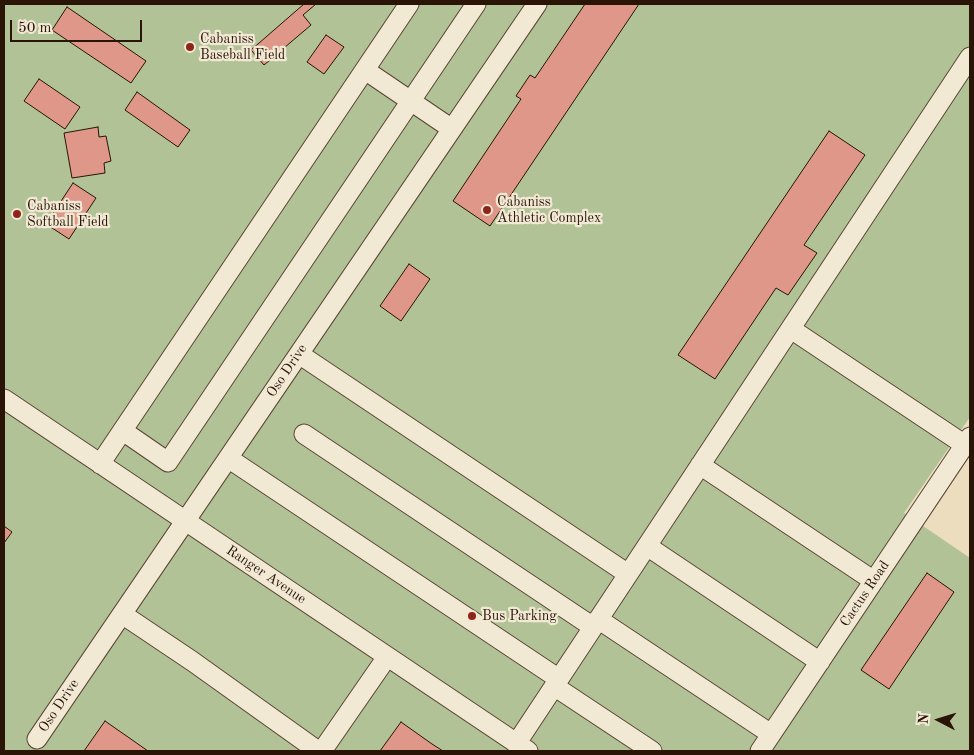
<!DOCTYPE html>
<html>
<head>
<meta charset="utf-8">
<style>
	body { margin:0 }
	#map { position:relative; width:974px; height:755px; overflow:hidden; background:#ebddbe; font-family:"Old Standard TT",serif }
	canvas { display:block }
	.frame { position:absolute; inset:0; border:5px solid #291406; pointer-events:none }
	.north { position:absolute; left:914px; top:695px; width:50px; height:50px; -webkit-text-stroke:4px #f2e9d5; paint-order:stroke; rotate:275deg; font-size:14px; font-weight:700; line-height:20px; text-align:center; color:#291406 }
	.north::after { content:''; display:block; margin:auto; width:18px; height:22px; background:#291406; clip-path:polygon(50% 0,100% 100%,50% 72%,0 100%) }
	.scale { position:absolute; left:10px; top:20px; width:132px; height:22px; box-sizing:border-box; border:2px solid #291406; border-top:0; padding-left:6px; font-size:15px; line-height:18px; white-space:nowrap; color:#291406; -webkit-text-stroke:4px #f2e9d5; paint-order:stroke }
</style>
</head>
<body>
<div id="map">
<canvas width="974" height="755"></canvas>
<div class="frame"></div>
<div class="north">N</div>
<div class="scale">50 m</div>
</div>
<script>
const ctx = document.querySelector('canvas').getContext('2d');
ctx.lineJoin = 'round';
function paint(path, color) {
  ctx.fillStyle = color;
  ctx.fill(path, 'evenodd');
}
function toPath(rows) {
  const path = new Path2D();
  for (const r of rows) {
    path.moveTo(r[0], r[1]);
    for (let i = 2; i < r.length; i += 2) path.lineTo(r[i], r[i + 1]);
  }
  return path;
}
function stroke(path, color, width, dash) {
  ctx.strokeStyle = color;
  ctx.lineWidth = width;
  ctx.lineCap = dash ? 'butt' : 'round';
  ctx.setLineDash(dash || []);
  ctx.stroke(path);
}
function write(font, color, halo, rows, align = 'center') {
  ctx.font = font + ' "Old Standard TT",serif';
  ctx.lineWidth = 4.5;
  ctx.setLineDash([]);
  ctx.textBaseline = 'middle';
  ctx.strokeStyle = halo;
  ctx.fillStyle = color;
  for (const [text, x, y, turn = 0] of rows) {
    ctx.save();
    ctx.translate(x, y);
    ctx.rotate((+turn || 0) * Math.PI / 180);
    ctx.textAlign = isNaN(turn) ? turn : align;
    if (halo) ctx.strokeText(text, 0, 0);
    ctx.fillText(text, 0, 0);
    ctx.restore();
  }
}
paint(toPath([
	[4,4,970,4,970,417,904,513,970,558,970,751,4,751]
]), '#b1c296');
const building = toPath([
	[304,4,316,4,303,15,311,25,264,65,251,50,304,4],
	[585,4,639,4,490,226,453,201,521,99,516,96,530,75,535,78,585,4],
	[67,7,146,61,131,83,52,30,67,7],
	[326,35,344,47,324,74,307,62,326,35],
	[39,79,80,107,65,129,24,101,39,79],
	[137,92,190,130,178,147,125,110,137,92],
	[98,127,99,137,106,136,111,161,104,163,105,173,72,178,64,133,98,127],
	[829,131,865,155,804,245,817,253,788,295,776,288,715,379,678,355,829,131],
	[73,183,96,198,69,239,46,224,73,183],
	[409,264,430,279,401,321,380,306,409,264],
	[4,526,12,532,4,543,4,526],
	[927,573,954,592,889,689,861,670,927,573],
	[105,721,148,751,84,751,105,721],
	[401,722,432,744,443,751,380,751,401,722]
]);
paint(building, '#de9788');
stroke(building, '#291406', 1);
const minor = toPath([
	[365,70,452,129],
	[791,329,965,445],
	[299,354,628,574],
	[4,399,528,751],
	[123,431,168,462,476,4],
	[304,434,593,627],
	[228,458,559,679],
	[100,464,409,4],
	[700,465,874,581],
	[647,546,820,662],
	[122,614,192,661,318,751],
	[598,619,771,734],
	[554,686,652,751],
	[37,739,537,4],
	[516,744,970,57],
	[322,751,387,657],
	[760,751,970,437]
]);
stroke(minor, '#5a4634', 21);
stroke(minor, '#f2e9d5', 19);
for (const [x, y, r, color] of [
	[190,47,5,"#8f2418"],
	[487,210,5,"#8f2418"],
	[17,214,5,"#8f2418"],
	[472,616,5,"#8f2418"]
]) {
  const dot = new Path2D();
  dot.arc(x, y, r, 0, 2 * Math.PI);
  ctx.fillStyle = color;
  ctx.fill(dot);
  stroke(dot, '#f2e9d5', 2);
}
write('14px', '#291406', '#f2e9d5', [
	["Cabaniss",200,39],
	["Baseball Field",200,55],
	["Cabaniss",497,202],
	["Athletic Complex",497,218],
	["Cabaniss",27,206],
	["Softball Field",27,222],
	["Bus Parking",482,616]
], 'left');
write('14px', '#291406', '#f2e9d5', [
	["Oso Drive",287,371,-56],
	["Ranger Avenue",266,575,34],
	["Cactus Road",865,594,-56],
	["Oso Drive",59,706,-56]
]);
</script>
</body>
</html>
